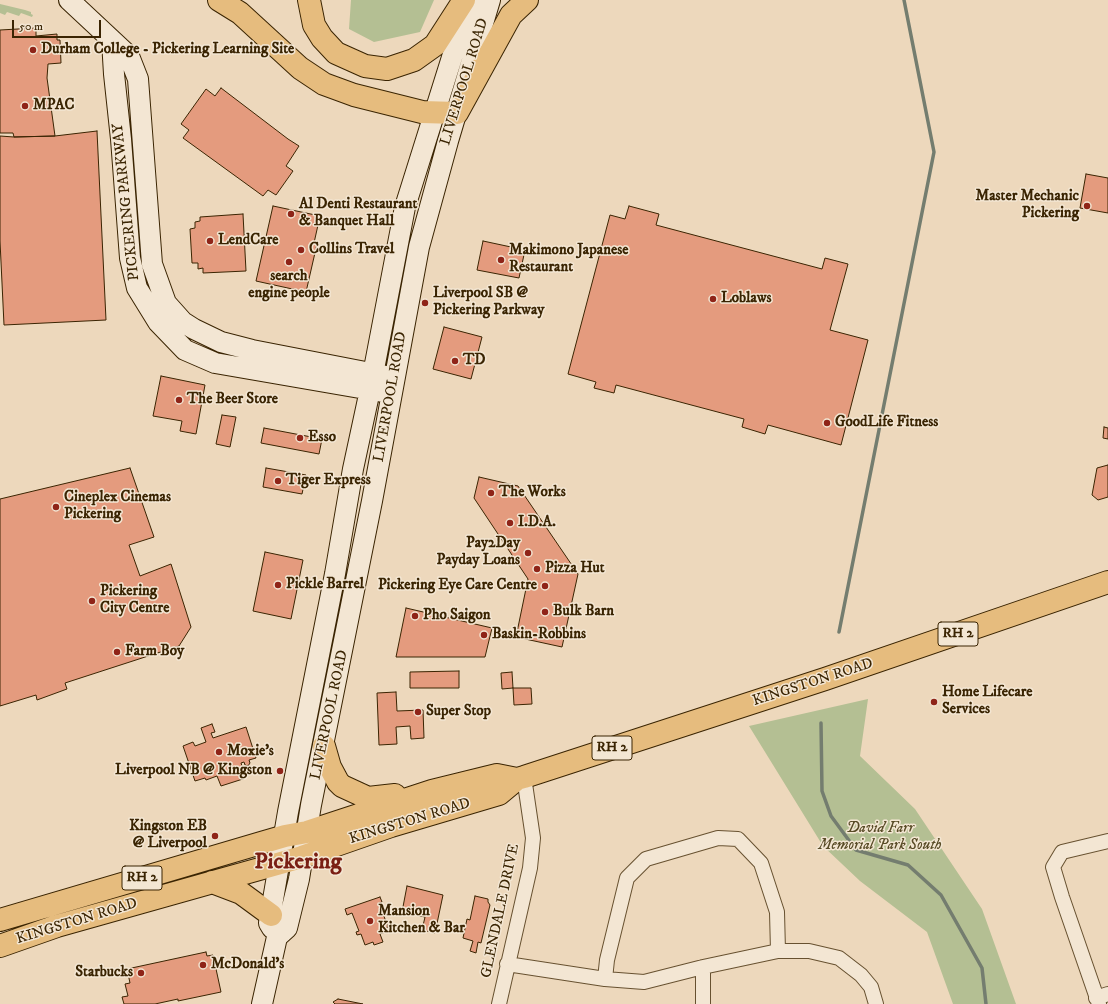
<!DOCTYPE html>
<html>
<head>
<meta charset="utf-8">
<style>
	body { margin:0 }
	#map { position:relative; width:1108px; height:1004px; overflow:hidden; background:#edd8bc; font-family:"IM FELL DW Pica",serif }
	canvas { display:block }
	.scale { position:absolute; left:12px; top:20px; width:89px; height:18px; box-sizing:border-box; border:2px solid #3a2402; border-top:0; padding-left:5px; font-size:12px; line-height:14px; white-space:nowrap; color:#3a2402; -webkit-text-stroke:3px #f3e6d3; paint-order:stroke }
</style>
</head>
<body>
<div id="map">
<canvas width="1108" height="1004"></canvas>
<div class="scale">50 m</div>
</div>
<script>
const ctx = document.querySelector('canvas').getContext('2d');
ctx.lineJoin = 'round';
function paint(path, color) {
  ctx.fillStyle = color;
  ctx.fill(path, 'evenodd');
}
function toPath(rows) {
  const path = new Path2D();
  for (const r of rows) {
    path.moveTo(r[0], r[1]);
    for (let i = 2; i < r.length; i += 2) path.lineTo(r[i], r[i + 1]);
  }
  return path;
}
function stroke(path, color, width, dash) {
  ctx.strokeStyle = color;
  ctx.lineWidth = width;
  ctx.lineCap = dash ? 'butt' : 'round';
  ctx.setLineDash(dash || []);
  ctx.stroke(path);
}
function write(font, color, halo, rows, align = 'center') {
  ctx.font = font + ' "IM FELL DW Pica",serif';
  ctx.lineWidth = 3;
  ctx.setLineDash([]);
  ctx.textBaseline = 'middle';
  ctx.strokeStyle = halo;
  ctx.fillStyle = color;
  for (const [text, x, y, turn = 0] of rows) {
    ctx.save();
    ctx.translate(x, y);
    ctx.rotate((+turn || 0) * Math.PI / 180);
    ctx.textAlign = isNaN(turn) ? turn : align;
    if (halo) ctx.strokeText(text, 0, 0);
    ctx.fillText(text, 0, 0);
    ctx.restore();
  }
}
paint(toPath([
	[351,0,434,0,420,32,374,42,349,29],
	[0,4,25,10,31,12,31,14,33,15,32,17,21,13,19,16,7,12,5,15,0,13],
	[868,699,860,756,915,809,982,909,1016,1004,953,1004,927,932,860,881,823,846,749,726]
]), '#b4bf93');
stroke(toPath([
	[839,632,934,152,904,0],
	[821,723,822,791,831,816,856,850,908,865,941,895,982,968,986,1004]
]), '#747d6f', 3.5);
const building = toPath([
	[36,28,36,36,57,34,57,40,60,40,61,63,48,64,47,78,55,136,14,137,13,133,0,133,0,30,36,28],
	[221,88,288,139,299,146,286,166,293,171,276,195,268,190,263,196,183,138,189,130,181,124,206,89,215,96,221,88],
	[97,131,106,320,4,325,0,241,0,136,14,137,55,136,97,131],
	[1086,174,1108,178,1108,213,1080,208,1086,174],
	[273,206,320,216,314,243,317,244,306,292,256,281,273,206],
	[629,206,659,214,656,225,822,269,825,258,848,264,830,330,868,340,841,445,768,425,765,434,742,427,744,419,616,385,614,393,594,388,596,382,568,374,610,215,625,219,629,206],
	[243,214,246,271,203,273,203,268,198,269,198,263,192,263,190,229,195,228,195,222,200,221,200,217,243,214],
	[483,241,525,250,519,278,477,270,483,241],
	[444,327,482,337,471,379,433,369,444,327],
	[161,376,205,385,196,434,180,431,182,421,153,416,161,376],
	[222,415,236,417,230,447,216,444,222,415],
	[1104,427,1108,428,1108,439,1103,438,1104,427],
	[264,428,322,439,319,454,261,443,264,428],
	[1108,465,1108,497,1098,500,1092,495,1097,468,1108,465],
	[130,468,154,537,129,545,140,576,171,564,191,627,179,646,65,683,67,689,37,700,36,695,0,706,0,499,130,468],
	[266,468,306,475,302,494,263,487,266,468],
	[479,477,518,486,578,574,562,647,516,637,528,579,474,498,479,477],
	[265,552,303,560,291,619,253,611,265,552],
	[406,608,492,628,485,657,396,657,406,608],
	[459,671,459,688,410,688,410,672,459,671],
	[512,672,513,688,502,689,501,673,512,672],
	[513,688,531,688,532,704,514,705,513,688],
	[396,692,397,711,423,710,424,738,411,739,410,726,396,727,397,744,379,745,377,693,396,692],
	[212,724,215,732,211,733,213,738,246,727,256,758,249,760,250,763,248,766,245,765,244,762,241,763,246,778,221,786,217,776,206,780,205,778,195,781,183,746,193,742,195,746,206,742,201,728,212,724],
	[407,886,443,895,435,933,422,930,425,917,402,912,407,886],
	[475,896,488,899,488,902,490,905,481,943,478,942,476,953,470,951,473,941,463,938,467,919,470,920,475,896],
	[380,897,382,902,379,903,388,927,384,928,386,932,380,934,383,942,374,945,373,942,365,945,361,934,357,935,356,932,359,931,352,913,347,915,345,909,380,897],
	[206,952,207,956,213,955,221,992,178,1001,178,999,155,1004,124,1004,122,997,128,996,125,984,130,983,127,969,206,952],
	[338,999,363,1004,335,1004,333,1002,338,999]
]);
paint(building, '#e49b7e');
stroke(building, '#3a2402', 1);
const street = toPath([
	[507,964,605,979,644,982,703,967,778,951,809,951,839,958,861,975,871,987,876,1004],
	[703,967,703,1004],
	[605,979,607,960,627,878,646,859,718,838,738,839,761,863,777,912,778,951],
	[1096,998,1108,994],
	[499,1004,530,868,533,838,524,777],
	[1099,1004,1062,897,1053,867,1062,852,1108,841]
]);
const secondary = toPath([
	[69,0,129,56,138,79,152,264,166,303,183,322,194,329,221,342,252,350,386,376],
	[112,41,114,74,121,139,130,258,137,288,158,322,185,350,215,363,383,392],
	[272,928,269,923,288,812,335,574,353,469,370,390,405,207,470,0],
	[262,1004,277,937,287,928,299,879,311,805,372,501,419,247,448,141,490,0]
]);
const primary = toPath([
	[324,746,330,767,338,782,342,786,368,798,395,795],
	[212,882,241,893,271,915],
	[0,920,261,843,285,836,307,832,432,791,497,775,517,779],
	[0,946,57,926,302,857,391,826,499,794,517,779,524,777,825,679,1108,582]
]);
const highway = toPath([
	[219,0,240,13,300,68,324,84,354,95,422,112,457,113,511,15,527,0],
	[309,0,314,25,322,38,336,53,365,66,387,69,414,60,435,45,464,0]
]);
stroke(street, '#675130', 16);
stroke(secondary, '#3a2402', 22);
stroke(primary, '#3a2402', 24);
stroke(highway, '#3a2402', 24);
stroke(street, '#f3e6d3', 14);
stroke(secondary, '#f3e6d3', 20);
stroke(primary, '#e6bc7e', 22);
stroke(highway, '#e6bc7e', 22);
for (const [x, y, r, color] of [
	[33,50,4,"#8f2418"],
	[25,106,4,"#8f2418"],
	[1087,206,4,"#8f2418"],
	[291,214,4,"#8f2418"],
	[210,241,4,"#8f2418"],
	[301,250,4,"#8f2418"],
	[501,260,4,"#8f2418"],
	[289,262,4,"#8f2418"],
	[713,299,4,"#8f2418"],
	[425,303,4,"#8f2418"],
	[455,361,4,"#8f2418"],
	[179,400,4,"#8f2418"],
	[827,423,4,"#8f2418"],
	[300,438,4,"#8f2418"],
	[278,481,4,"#8f2418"],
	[491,493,4,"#8f2418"],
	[56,507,4,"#8f2418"],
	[510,523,4,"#8f2418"],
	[528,553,4,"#8f2418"],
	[537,569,4,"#8f2418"],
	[278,585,4,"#8f2418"],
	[545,586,4,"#8f2418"],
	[92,601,4,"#8f2418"],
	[545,612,4,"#8f2418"],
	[415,616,4,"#8f2418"],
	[484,635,4,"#8f2418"],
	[117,652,4,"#8f2418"],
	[934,702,4,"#8f2418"],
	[418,712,4,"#8f2418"],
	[219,752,4,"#8f2418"],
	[280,771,4,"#8f2418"],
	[215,836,4,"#8f2418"],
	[370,921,4,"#8f2418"],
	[203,965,4,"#8f2418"],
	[141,973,4,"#8f2418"]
]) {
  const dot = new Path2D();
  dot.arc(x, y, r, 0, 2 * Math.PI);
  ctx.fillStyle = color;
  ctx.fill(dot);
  stroke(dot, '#f3e6d3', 1.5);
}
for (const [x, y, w] of [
	[958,634,40],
	[612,748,40],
	[142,878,40]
]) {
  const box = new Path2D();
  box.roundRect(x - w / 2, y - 12, w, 24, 3);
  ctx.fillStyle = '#f3e6d3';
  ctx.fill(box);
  stroke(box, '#3a2402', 1);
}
write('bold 14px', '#3a2402', null, [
	["RH 2",958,634],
	["RH 2",612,748],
	["RH 2",142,878]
]);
write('bold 15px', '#3a2402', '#f3e6d3', [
	["Durham College - Pickering Learning Site",41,50],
	["MPAC",33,106],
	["Master Mechanic",1079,197,"right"],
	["Pickering",1079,214,"right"],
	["Al Denti Restaurant",299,205],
	["& Banquet Hall",299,222],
	["LendCare",218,241],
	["Collins Travel",309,250],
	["Makimono Japanese",509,251],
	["Restaurant",509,268],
	["search",289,277,"center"],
	["engine people",289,294,"center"],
	["Liverpool SB @",433,294],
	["Pickering Parkway",433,311],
	["Loblaws",721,299],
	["TD",463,361],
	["The Beer Store",187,400],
	["GoodLife Fitness",835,423],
	["Esso",308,438],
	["Tiger Express",286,481],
	["The Works",499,493],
	["Cineplex Cinemas",64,498],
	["Pickering",64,515],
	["I.D.A.",518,523],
	["Pay2Day",520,544,"right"],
	["Payday Loans",520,561,"right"],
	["Pizza Hut",545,569],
	["Pickle Barrel",286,585],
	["Pickering Eye Care Centre",537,586,"right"],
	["Pickering",100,592],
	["City Centre",100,609],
	["Bulk Barn",553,612],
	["Pho Saigon",423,616],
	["Baskin-Robbins",492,635],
	["Farm Boy",125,652],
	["Home Lifecare",942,693],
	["Services",942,710],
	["Super Stop",426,712],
	["Moxie's",227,752],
	["Liverpool NB @ Kingston",272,771,"right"],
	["Kingston EB",207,827,"right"],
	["@ Liverpool",207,844,"right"],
	["Mansion",378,912],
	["Kitchen & Bar",378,929],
	["McDonald's",211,965],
	["Starbucks",133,973,"right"]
], 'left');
write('15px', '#3a2402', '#f3e6d3', [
	["LIVERPOOL ROAD",465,82,-73],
	["PICKERING PARKWAY",127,202,-96],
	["LIVERPOOL ROAD",391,397,-80],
	["KINGSTON ROAD",813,683,-18],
	["LIVERPOOL ROAD",330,715,-78],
	["KINGSTON ROAD",410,822,-17],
	["GLENDALE DRIVE",501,911,-78],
	["KINGSTON ROAD",77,922,-17]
]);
write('italic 15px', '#584b26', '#f3e6d3', [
	["David Farr",880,829],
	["Memorial Park South",880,846]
]);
write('bold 23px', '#7a1f14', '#f3e6d3', [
	["Pickering",298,863]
]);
</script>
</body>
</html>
